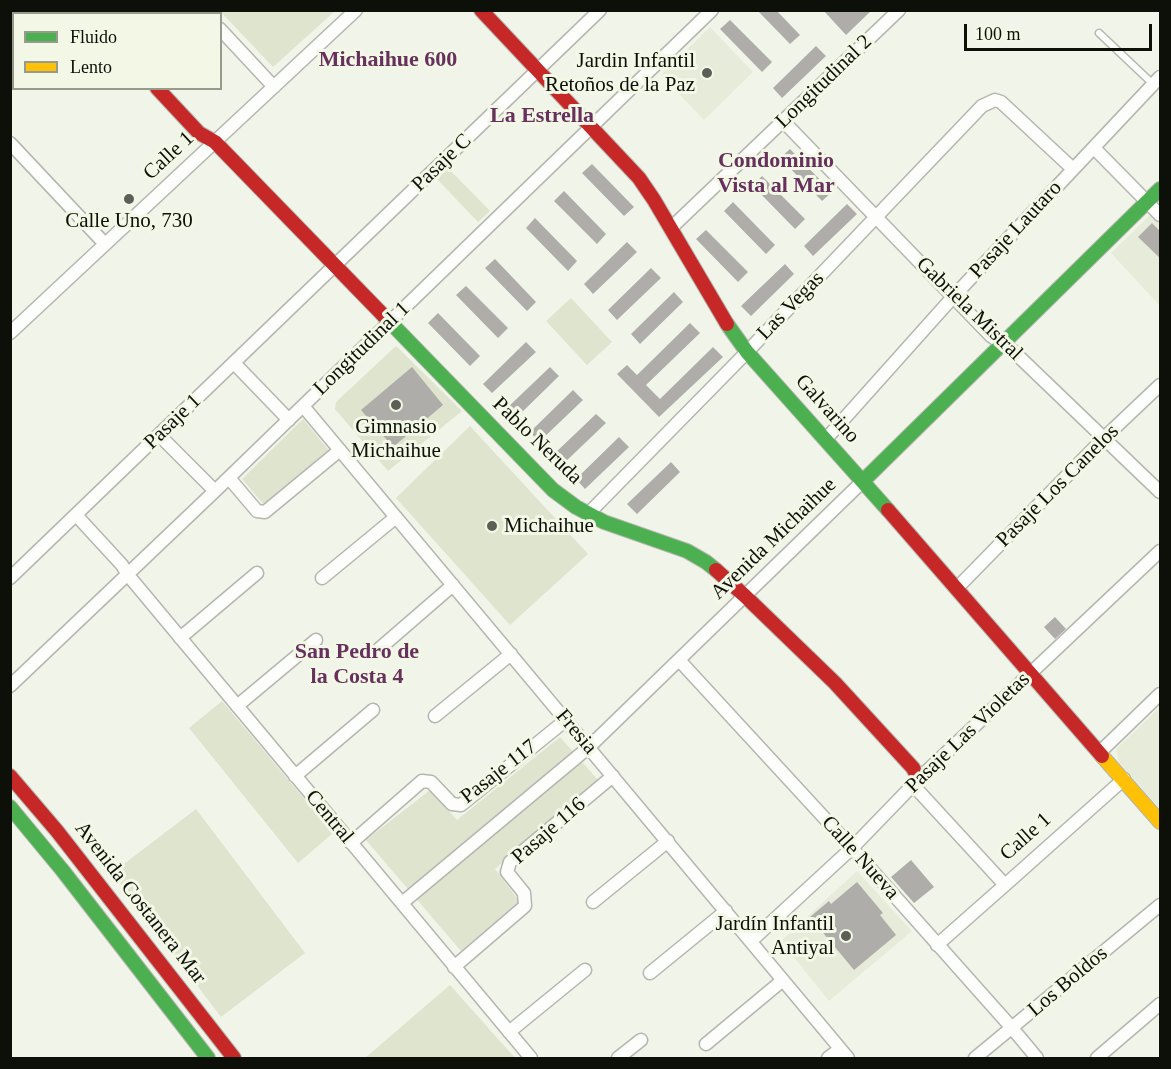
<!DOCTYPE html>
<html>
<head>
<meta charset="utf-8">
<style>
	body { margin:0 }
	#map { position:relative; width:1171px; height:1069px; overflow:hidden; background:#f1f4e9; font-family:Georgia,serif }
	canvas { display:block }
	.frame { position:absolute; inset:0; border:12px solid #0d0f09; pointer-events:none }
	.legend { position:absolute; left:12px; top:12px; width:210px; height:78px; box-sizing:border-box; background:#f2f8e5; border:2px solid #969b8d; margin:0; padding:8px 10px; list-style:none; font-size:18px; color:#0d0f09 }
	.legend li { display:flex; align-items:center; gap:12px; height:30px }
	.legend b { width:30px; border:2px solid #969b8d }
	.scale { position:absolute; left:964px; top:24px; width:188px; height:27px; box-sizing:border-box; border:3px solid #0d0f09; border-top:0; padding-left:8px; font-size:18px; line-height:21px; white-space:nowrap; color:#0d0f09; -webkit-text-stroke:4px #f2f8e5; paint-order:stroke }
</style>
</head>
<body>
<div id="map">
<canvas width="1171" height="1069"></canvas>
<div class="frame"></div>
<ul class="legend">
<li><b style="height:8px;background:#4caf50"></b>Fluido</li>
<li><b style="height:8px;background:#ffc107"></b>Lento</li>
</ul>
<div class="scale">100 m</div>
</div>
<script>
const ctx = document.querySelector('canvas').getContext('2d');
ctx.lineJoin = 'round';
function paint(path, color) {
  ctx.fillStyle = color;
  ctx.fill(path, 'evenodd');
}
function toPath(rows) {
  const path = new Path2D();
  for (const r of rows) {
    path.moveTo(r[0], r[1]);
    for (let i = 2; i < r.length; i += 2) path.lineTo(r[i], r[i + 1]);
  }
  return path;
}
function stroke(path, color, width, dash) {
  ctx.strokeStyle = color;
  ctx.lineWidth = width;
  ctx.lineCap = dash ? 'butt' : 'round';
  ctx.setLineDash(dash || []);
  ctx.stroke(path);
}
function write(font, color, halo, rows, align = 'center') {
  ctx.font = font + ' Georgia,serif';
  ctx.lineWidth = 6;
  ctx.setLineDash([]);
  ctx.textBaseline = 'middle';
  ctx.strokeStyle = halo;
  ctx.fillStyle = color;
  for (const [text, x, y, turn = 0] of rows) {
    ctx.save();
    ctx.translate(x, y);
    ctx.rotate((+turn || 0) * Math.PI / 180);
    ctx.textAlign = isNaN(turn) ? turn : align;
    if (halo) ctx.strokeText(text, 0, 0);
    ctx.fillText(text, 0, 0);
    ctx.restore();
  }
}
paint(toPath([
	[710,27,753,72,704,120,661,75],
	[1151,214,1160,223,1160,306,1111,253],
	[1160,707,1160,809,1119,762,1116,749],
	[857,871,912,931,829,1001,781,941]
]), '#e6ecd9');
paint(toPath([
	[220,11,335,11,273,67],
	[446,166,490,211,478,222,435,177],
	[571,298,612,342,587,365,546,321],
	[396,346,462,411,388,471,335,409,336,402],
	[303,419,331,453,265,506,242,479],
	[470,426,588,554,510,625,396,498],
	[222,701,333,833,298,863,189,728],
	[560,737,598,780,495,869,519,901,461,951,366,840,430,790,457,820],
	[196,809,305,953,221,1017,112,873],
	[450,985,515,1058,365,1058]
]), '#dee4ce');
paint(toPath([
	[757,10,776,10,800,35,790,44],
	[823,10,872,10,846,35],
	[730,20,772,62,762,72,720,29],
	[816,46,826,56,782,98,773,88],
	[790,149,832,192,822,201,780,158],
	[592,164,634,207,624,216,582,173],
	[762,176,805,219,795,229,753,186],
	[564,191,606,234,597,244,554,201],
	[733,202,775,245,766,254,724,211],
	[847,204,857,214,813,256,804,246],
	[535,218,577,261,568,271,526,228],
	[1152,223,1161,232,1161,259,1138,237],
	[706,230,748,272,738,282,696,239],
	[627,242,637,252,593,294,584,284],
	[495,259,536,302,527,311,485,268],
	[785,264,794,274,751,316,741,306],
	[651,268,661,278,617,320,608,310],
	[466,286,508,328,498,338,456,295],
	[674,292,683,302,640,344,631,334],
	[438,313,480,356,470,366,428,323],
	[690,323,700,333,646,385,660,399,713,347,723,357,659,417,617,374,627,365,637,375],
	[526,342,536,352,492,393,483,384],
	[412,367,443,405,393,447,361,410],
	[550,367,559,376,516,418,507,408],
	[573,390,583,400,539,442,530,432],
	[596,414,606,423,562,465,553,455],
	[619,437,629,447,585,489,576,479],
	[671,462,680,472,637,514,627,504],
	[1055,617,1066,629,1055,639,1044,627],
	[911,860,934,887,914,903,891,877],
	[857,882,883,913,880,915,896,935,854,970,810,917,829,901,831,904]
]), '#aeadaa');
const lane = toPath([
	[1099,33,1153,84]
]);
const street = toPath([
	[83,10,85,14],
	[203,10,206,14],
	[220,29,274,87],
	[10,42,14,45],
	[783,121,991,336,1013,351,1160,492],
	[10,143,105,244],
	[1094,148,1160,215],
	[671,228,899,10],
	[10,333,356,10],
	[234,363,289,420],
	[303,406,848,1058],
	[159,435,215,491],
	[826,439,953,297,1160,77],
	[229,478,257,511,265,512,340,450],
	[588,514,747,352,982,106,995,100,1001,102,1073,169],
	[76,515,122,565,128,575,531,1058],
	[10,578,600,10],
	[322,578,396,517],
	[957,588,1104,438,1160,385],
	[180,638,257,573],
	[379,649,453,585],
	[679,660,852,848,1012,1028,1037,1058],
	[10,686,215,491,712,10],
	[237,706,316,640],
	[435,716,511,654],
	[1100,752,1160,694],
	[295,776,373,710],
	[913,785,1005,885,1124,779],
	[351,843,422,781,431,782,452,804,461,805,566,720],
	[593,902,668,841],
	[402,903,589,747,863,481],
	[751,941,852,848,913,785,917,776,927,771,1160,551],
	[937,945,1005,885],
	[454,967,525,906,524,893,507,872,510,862,613,776],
	[650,973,726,911],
	[509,1032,585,970],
	[706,1044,783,980],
	[618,1058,641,1040],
	[828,1058,840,1049],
	[975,1058,1160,905],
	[1097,1058,1160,1004]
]);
const fast = toPath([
	[384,316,553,490,576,507,604,522,687,551,706,562,716,570],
	[727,324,747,352,888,510],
	[863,481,1160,189],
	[10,807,63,871,208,1058]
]);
const slow = toPath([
	[1102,756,1160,822]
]);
const jam = toPath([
	[481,10,639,178,654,200,727,324],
	[157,88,199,133,215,142,384,316],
	[888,510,1102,756],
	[716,570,745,596,835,683,913,768,917,776],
	[10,776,57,831,234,1058]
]);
stroke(lane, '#b4b6af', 9);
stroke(street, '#b4b6af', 15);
stroke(fast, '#b4b6af', 16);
stroke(slow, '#b4b6af', 16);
stroke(jam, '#b4b6af', 16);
stroke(lane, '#fdfdfc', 6);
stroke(street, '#fdfdfc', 12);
stroke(fast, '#4caf50', 14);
stroke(slow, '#ffc107', 14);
stroke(jam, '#c62828', 14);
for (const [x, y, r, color] of [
	[707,73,6,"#5d5f57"],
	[129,199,6,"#5d5f57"],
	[396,405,6,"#5d5f57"],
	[492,526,6,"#5d5f57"],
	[846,936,6,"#5d5f57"]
]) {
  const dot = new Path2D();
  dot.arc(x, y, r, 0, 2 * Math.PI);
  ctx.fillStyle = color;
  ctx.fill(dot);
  stroke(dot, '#f2f8e5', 2);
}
write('21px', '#0d0f09', '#f2f8e5', [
	["Jardin Infantil",695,61],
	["Retoños de la Paz",695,85],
	["Calle Uno, 730",129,221,"center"],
	["Gimnasio",396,427,"center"],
	["Michaihue",396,451,"center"],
	["Michaihue",504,526,"left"],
	["Jardín Infantil",834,924],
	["Antiyal",834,948]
], 'right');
write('21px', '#0d0f09', '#f2f8e5', [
	["Longitudinal 2",824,82,-44],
	["Calle 1",169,156,-43],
	["Pasaje C",442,163,-44],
	["Pasaje Lautaro",1016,230,-47],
	["Las Vegas",791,306,-46],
	["Gabriela Mistral",969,309,44],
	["Longitudinal 1",362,349,-44],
	["Galvarino",827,409,48],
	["Pasaje 1",173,422,-44],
	["Pablo Neruda",537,441,44],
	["Pasaje Los Canelos",1058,486,-45],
	["Avenida Michaihue",774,539,-44],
	["Fresia",576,732,50],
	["Pasaje Las Violetas",968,733,-44],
	["Pasaje 117",499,772,-38],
	["Central",329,817,50],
	["Pasaje 116",549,831,-41],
	["Calle 1",1026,837,-42],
	["Calle Nueva",860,858,48],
	["Avenida Costanera Mar",140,903,52],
	["Los Boldos",1068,982,-40]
]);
write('bold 22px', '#67305d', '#f2f8e5', [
	["Michaihue 600",388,60],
	["La Estrella",542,116],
	["Condominio",776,161],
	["Vista al Mar",776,186],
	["San Pedro de",357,652],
	["la Costa 4",357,677]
]);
</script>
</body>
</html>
